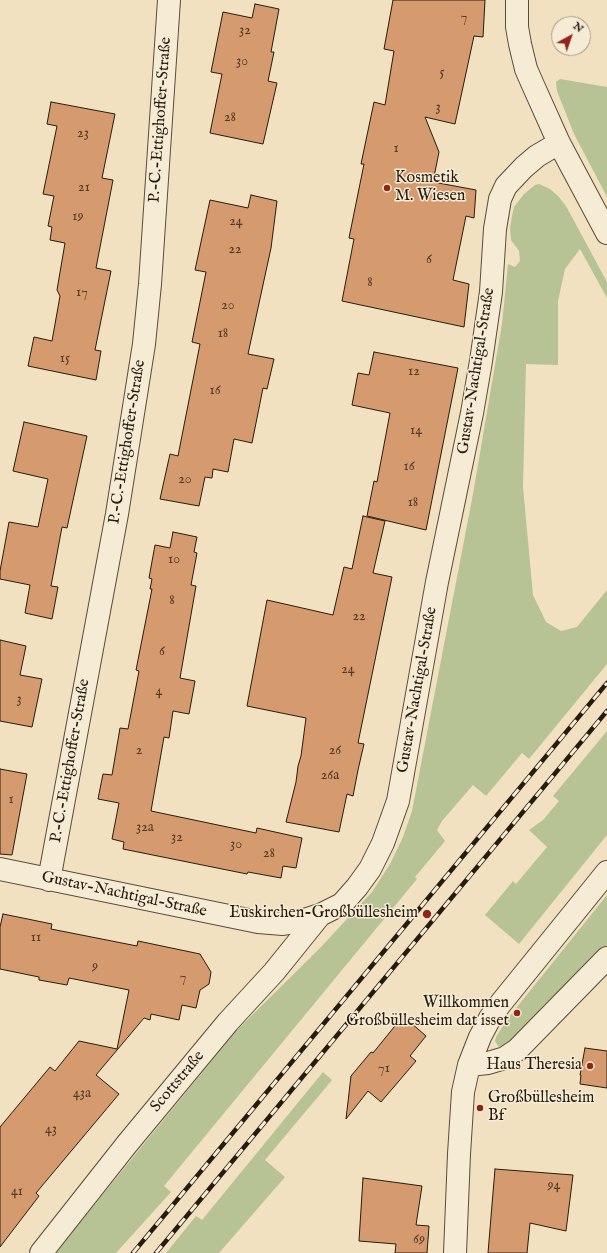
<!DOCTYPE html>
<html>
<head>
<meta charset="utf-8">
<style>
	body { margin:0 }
	#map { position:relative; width:607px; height:1253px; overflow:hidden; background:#f1e1c0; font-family:"IM FELL English",serif }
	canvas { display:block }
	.north { position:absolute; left:551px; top:16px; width:40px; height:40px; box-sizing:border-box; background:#f6ecd6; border:1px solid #a39886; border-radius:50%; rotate:40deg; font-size:11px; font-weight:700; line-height:16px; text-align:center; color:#261b0e }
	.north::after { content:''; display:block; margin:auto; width:14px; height:18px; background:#8f2418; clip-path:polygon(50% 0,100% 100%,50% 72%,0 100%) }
</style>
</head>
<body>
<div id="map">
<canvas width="607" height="1253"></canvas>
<div class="north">N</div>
</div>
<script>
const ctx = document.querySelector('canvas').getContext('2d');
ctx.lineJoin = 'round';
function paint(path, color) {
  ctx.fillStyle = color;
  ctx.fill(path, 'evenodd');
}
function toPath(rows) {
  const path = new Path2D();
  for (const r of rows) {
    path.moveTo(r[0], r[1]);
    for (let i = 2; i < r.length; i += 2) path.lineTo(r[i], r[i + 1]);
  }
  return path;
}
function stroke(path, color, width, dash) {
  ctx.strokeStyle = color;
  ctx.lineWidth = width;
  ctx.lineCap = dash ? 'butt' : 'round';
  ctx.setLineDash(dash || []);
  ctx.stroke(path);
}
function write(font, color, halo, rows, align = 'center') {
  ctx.font = font + ' "IM FELL English",serif';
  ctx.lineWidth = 3;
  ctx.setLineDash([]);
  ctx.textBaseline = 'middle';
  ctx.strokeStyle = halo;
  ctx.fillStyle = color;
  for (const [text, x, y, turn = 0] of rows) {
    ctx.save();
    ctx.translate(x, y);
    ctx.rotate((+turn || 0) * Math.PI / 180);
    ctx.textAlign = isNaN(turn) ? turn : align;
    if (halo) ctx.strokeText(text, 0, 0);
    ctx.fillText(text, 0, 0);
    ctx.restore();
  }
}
paint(toPath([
	[560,79,607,87,607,197,574,134,557,91,556,82],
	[539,184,550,189,558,196,566,206,607,282,607,298,580,249,565,269,558,301,558,365,526,364,523,487,533,595,546,622,561,631,577,627,607,590,607,664,529,759,522,753,486,796,473,785,442,821,437,830,445,841,415,877,417,879,164,1186,171,1192,116,1253,55,1253,236,1031,320,948,372,892,390,864,403,837,412,811,473,494,502,324,508,264,515,267,520,261,519,251,511,240,510,229,512,216,514,207,524,194,535,185],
	[607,731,607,835,519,944,485,915,513,881,516,884,547,847,529,830,543,820,559,801,553,796],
	[607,895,607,945,518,1037,502,1048,498,1046,495,1041,496,1037,509,1017],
	[323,1072,332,1080,265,1160,285,1177,219,1253,166,1253,196,1216,202,1220]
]), '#b7c395');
const building = toPath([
	[393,0,485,0,483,37,474,36,455,124,425,117,439,152,433,182,476,190,474,218,466,216,453,280,469,284,464,327,342,301,354,239,349,238,364,164,361,164,374,102,385,105,394,51,384,49,393,0],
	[255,4,279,9,271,52,274,52,268,81,277,83,263,144,210,133,222,74,211,72,223,12,252,18,255,4],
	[51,102,115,114,102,178,113,180,96,268,111,271,95,350,101,351,96,380,28,366,34,337,52,341,60,296,57,290,65,243,50,240,52,227,48,226,54,196,43,194,57,126,47,124,51,102],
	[251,195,277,201,271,248,248,354,274,359,267,389,263,388,252,443,234,439,228,472,213,469,212,478,205,477,199,506,160,499,170,454,178,456,200,344,192,342,206,272,195,270,210,200,248,208,251,195],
	[374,352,458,368,426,530,367,516,374,481,377,482,390,413,352,405,358,373,369,375,374,352],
	[24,422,87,436,67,528,62,527,51,586,58,587,52,619,25,613,30,585,0,579,0,571,9,522,38,527,48,479,13,471,24,422],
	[363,516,385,521,373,573,392,577,358,743,364,744,358,770,353,796,347,794,339,832,286,822,296,782,298,766,301,756,306,718,247,706,267,600,333,615,344,567,352,569,363,516],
	[173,532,197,537,194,552,197,553,191,585,196,586,180,678,195,681,189,714,173,711,169,738,164,737,151,811,256,833,257,828,302,838,296,868,283,866,281,878,248,872,247,874,123,849,124,842,112,839,119,803,98,799,103,774,112,775,120,728,128,729,139,671,136,670,152,589,150,589,152,579,149,578,155,545,170,548,173,532],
	[0,640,26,646,20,675,42,679,32,727,0,721,0,640],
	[0,769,27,774,12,855,0,854,0,769],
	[3,914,52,924,51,929,137,946,138,941,200,954,211,972,209,984,200,990,196,1008,182,1005,179,1020,151,1014,150,1020,144,1018,96,1075,119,1094,36,1193,39,1196,0,1247,0,1127,50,1067,55,1071,79,1041,117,1049,129,990,69,978,67,985,39,980,39,977,0,969,0,927,3,914],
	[403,1016,426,1036,410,1056,416,1061,381,1102,368,1091,346,1119,351,1076,371,1052,373,1053,403,1016],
	[585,1048,607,1051,607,1088,580,1084,581,1075,580,1075,585,1048],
	[495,1169,573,1175,566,1231,530,1223,527,1253,488,1253,495,1169],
	[363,1178,422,1186,416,1225,429,1226,427,1253,395,1253,396,1244,359,1241,363,1178]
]);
paint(building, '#d69a6f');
stroke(building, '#261b0e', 1);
const minor = toPath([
	[517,0,517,27,520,44,526,69,533,85,559,143,607,233],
	[0,869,258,922,283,924,301,921,320,915,342,904,357,887,370,869,383,843,398,801,437,582,472,413,481,361,491,292,495,229,500,199,506,186,524,167,537,156,559,143],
	[49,880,117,514,144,344,150,284,169,0],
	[469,1065,488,1063,505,1058,517,1050,607,958],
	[41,1253,127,1144,228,1022,274,972,320,915],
	[455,1253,459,1154,463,1092,469,1065,480,1037,490,1018,501,1003,607,872]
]);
stroke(minor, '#594c3a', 24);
stroke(minor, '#f6ecd6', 22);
const rail = toPath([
	[133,1253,607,683],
	[156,1253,607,711]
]);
stroke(rail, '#261b0e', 4.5);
stroke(rail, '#f6ecd6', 3, [9]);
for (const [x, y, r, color] of [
	[387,188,4,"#8f2418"],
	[427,914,5,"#8f2418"],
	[517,1013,4,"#8f2418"],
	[590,1066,4,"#8f2418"],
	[480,1108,4,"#8f2418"]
]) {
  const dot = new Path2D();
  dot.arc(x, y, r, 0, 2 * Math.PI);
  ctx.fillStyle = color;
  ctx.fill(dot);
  stroke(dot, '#f6ecd6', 1.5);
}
write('14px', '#523b26', null, [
	["7",464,18],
	["32",245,31],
	["30",242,62],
	["5",442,73],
	["3",438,108],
	["28",230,118],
	["23",83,134],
	["1",396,149],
	["21",84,188],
	["19",78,217],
	["24",236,222],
	["22",235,250],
	["6",429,260],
	["8",370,283],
	["17",82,293],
	["20",228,306],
	["18",223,334],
	["15",65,359],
	["12",414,372],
	["16",215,391],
	["14",416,431],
	["16",409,467],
	["20",185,480],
	["18",413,503],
	["10",174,560],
	["8",172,601],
	["22",359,617],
	["6",162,652],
	["24",348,670],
	["4",159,692],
	["3",19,700],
	["2",139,751],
	["26",335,751],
	["26a",330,776],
	["1",11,800],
	["32a",145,828],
	["32",177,838],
	["30",236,845],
	["28",269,854],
	["11",36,938],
	["9",95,967],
	["7",183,978],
	["71",384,1069],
	["43a",82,1094],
	["43",51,1130],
	["94",554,1186],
	["41",17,1192],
	["69",419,1240]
]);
write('16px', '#261b0e', '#f6ecd6', [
	["P.-C.-Ettighoffer-Straße",161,120,-86],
	["Gustav-Nachtigal-Straße",477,371,-81],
	["P.-C.-Ettighoffer-Straße",128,442,-81],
	["Gustav-Nachtigal-Straße",418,690,-80],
	["P.-C.-Ettighoffer-Straße",71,761,-80],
	["Gustav-Nachtigal-Straße",124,895,12],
	["Scottstraße",178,1082,-50]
]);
write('16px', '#261b0e', '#f6ecd6', [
	["Kosmetik",395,179,"left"],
	["M. Wiesen",395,197,"left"],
	["Euskirchen-Großbüllesheim",418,914],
	["Willkommen",509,1004],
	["Großbüllesheim dat isset",509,1022],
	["Haus Theresia",582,1066],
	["Großbüllesheim",488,1099,"left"],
	["Bf",488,1117,"left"]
], 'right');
</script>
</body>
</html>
